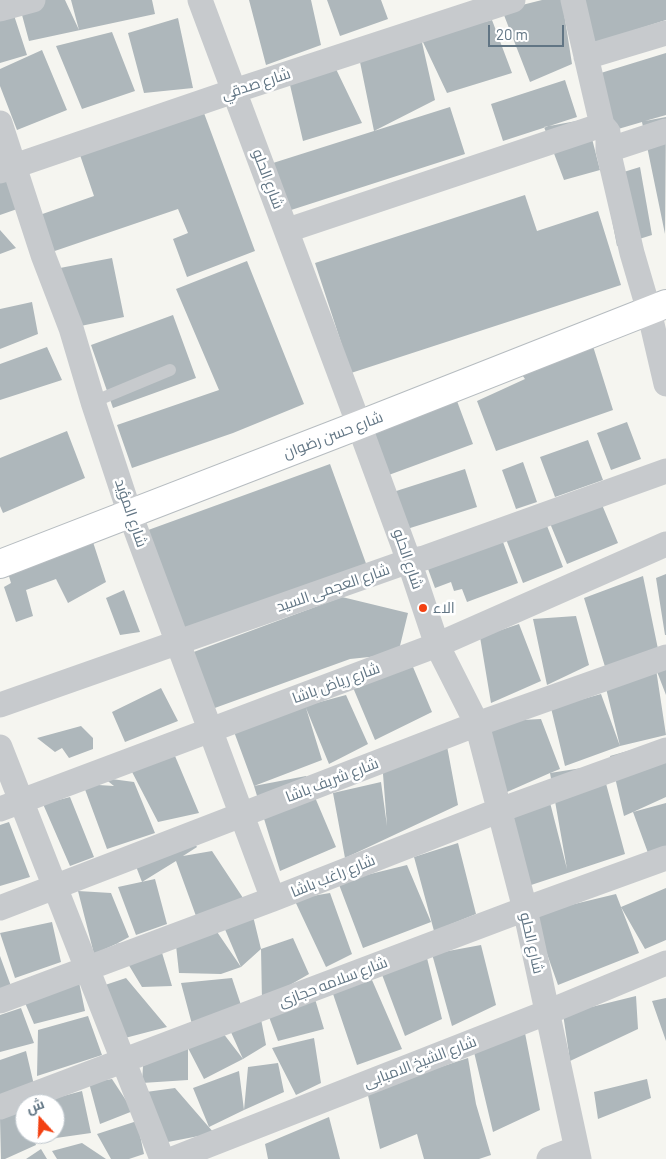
<!DOCTYPE html>
<html>
<head>
<meta charset="utf-8">
<style>
	body { margin:0 }
	#map { position:relative; width:666px; height:1159px; overflow:hidden; background:#f5f5f0; font-family:Barlow,Cairo,sans-serif }
	canvas { display:block }
	.north { position:absolute; left:15px; top:1094px; width:50px; height:50px; box-sizing:border-box; background:#fff; border:1px solid #c0c8ce; border-radius:50%; rotate:340deg; font-size:14px; font-weight:700; line-height:20px; text-align:center; color:#617584 }
	.north::after { content:''; display:block; margin:auto; width:18px; height:22px; background:#f34112; clip-path:polygon(50% 0,100% 100%,50% 72%,0 100%) }
	.scale { position:absolute; left:488px; top:25px; width:76px; height:22px; box-sizing:border-box; border:2px solid #617584; border-top:0; padding-left:6px; font-size:15px; line-height:18px; white-space:nowrap; color:#617584; -webkit-text-stroke:4px #fff; paint-order:stroke }
</style>
</head>
<body>
<div id="map">
<canvas width="666" height="1159"></canvas>
<div class="north">ش</div>
<div class="scale">20 m</div>
</div>
<script>
const ctx = document.querySelector('canvas').getContext('2d');
ctx.lineJoin = 'round';
function paint(path, color) {
  ctx.fillStyle = color;
  ctx.fill(path, 'evenodd');
}
function toPath(rows) {
  const path = new Path2D();
  for (const r of rows) {
    path.moveTo(r[0], r[1]);
    for (let i = 2; i < r.length; i += 2) path.lineTo(r[i], r[i + 1]);
  }
  return path;
}
function stroke(path, color, width, dash) {
  ctx.strokeStyle = color;
  ctx.lineWidth = width;
  ctx.lineCap = dash ? 'butt' : 'round';
  ctx.setLineDash(dash || []);
  ctx.stroke(path);
}
function write(font, color, halo, rows, align = 'center') {
  ctx.font = font + ' Barlow,Cairo,sans-serif';
  ctx.lineWidth = 5;
  ctx.setLineDash([]);
  ctx.textBaseline = 'middle';
  ctx.strokeStyle = halo;
  ctx.fillStyle = color;
  for (const [text, x, y, turn = 0] of rows) {
    ctx.save();
    ctx.translate(x, y);
    ctx.rotate((+turn || 0) * Math.PI / 180);
    ctx.textAlign = isNaN(turn) ? turn : align;
    if (halo) ctx.strokeText(text, 0, 0);
    ctx.fillText(text, 0, 0);
    ctx.restore();
  }
}
paint(toPath([
	[0,0,9,0,27,55,0,63],
	[18,0,65,0,79,30,71,0,152,0,155,14,29,41],
	[249,0,311,0,321,45,266,65],
	[327,0,381,0,388,19,340,36],
	[542,0,562,0,572,64,530,82,502,10],
	[563,0,666,0,666,20,579,48],
	[178,18,193,88,144,93,128,33],
	[492,20,512,73,447,93,421,38],
	[112,32,135,91,82,109,56,46],
	[421,38,435,100,374,131,450,107,465,154,288,211,273,163,374,131,360,62],
	[42,50,67,110,17,130,0,86,0,69],
	[666,53,666,115,645,121,666,117,665,234,642,122,608,132,591,76],
	[336,69,362,123,303,141,290,85],
	[565,80,577,117,503,141,491,104],
	[204,113,255,251,187,277,173,239,188,233,178,209,43,255,31,218,94,196,80,155],
	[587,119,600,170,564,180,544,127],
	[0,159,20,208,0,215],
	[640,167,652,235,617,246,604,178],
	[525,195,537,231,598,211,621,285,351,373,315,263],
	[0,230,16,248,0,254],
	[112,258,124,317,71,328,60,268],
	[247,261,304,404,233,433,132,468,117,425,219,390,176,289],
	[32,302,38,334,0,349,0,309],
	[173,315,196,378,113,408,91,345],
	[592,343,613,410,496,451,477,401,525,379,520,372],
	[47,347,62,380,0,400,0,364],
	[457,401,473,444,386,476,370,433],
	[627,422,641,459,611,470,597,433],
	[67,431,85,478,3,513,0,506,0,458],
	[588,440,603,480,555,497,540,457],
	[523,462,537,502,516,509,502,470],
	[330,464,368,569,178,638,140,533],
	[465,469,477,507,407,529,390,493],
	[600,500,618,543,567,564,549,521],
	[544,518,563,567,523,583,504,534],
	[499,531,518,583,467,602,462,589,454,591,451,582,435,588,424,558],
	[92,539,106,582,68,603,56,579,26,590,33,616,16,622,4,587,11,583,8,573],
	[666,574,666,635,665,635,656,578],
	[643,576,658,649,606,670,584,598],
	[124,590,140,632,120,635,106,598],
	[342,597,408,613,398,654,350,659,212,709,191,653],
	[576,616,589,665,547,685,533,619],
	[519,624,541,681,491,703,480,637],
	[666,666,666,695,656,669],
	[413,667,432,712,375,740,349,678],
	[656,669,666,735,620,746,565,766,551,708,601,694,620,746,604,680],
	[161,688,178,721,125,742,112,712],
	[346,695,368,744,329,764,306,708,322,760,254,786,233,729,305,706],
	[541,719,560,769,550,773,601,765,625,854,525,887,504,799,545,783,567,869,550,773,507,792,485,722],
	[81,726,93,738,93,749,69,758,62,748,55,752,37,738],
	[666,740,666,797,633,812,666,803,666,847,648,853,633,812,624,816,610,756],
	[447,746,458,805,345,858,333,793,381,782,387,826,382,761],
	[175,756,199,813,158,822,131,770],
	[306,776,336,847,280,871,254,786],
	[104,778,134,782,155,833,107,849,83,784,114,786],
	[70,797,94,857,70,866,43,804],
	[9,822,30,877,0,886,0,825],
	[184,826,197,847,183,856,212,851,245,901,196,916,176,861,142,882,129,848],
	[458,843,476,914,434,931,414,857],
	[407,865,431,922,363,948,338,882],
	[155,879,167,924,136,935,118,887],
	[666,888,666,940,645,949,621,907,639,953,558,985,533,914,616,894,621,907],
	[78,891,111,893,129,937,116,944,157,936,172,986,142,987,116,944,94,954],
	[330,893,352,954,326,967,294,899],
	[253,916,261,949,293,938,309,974,262,1001,261,949,241,967,221,974,179,973,174,927,211,923,241,967,224,927],
	[52,922,61,962,15,978,0,933],
	[481,945,496,1005,452,1026,432,954],
	[0,956,11,986,0,991],
	[427,958,442,1019,405,1036,378,964],
	[75,963,85,1011,34,1024,17,984],
	[126,978,167,1027,125,1038,105,985],
	[232,978,242,1008,193,1028,181,983],
	[372,980,402,1049,357,1065,331,988],
	[636,996,638,1029,570,1061,563,1014],
	[666,998,666,1041,652,1001],
	[315,999,324,1029,278,1041,269,1017],
	[21,1008,34,1043,0,1052,0,1015],
	[88,1016,102,1055,37,1076,38,1030],
	[261,1019,266,1045,243,1059,230,1030],
	[223,1033,243,1059,204,1079,188,1048,188,1080,142,1083,143,1066],
	[525,1033,540,1110,493,1132,474,1052],
	[314,1038,321,1083,296,1095,272,1048],
	[26,1051,34,1085,0,1097,0,1060],
	[468,1058,476,1104,491,1155,479,1159,424,1159,417,1134,380,1149,367,1091],
	[278,1063,284,1092,244,1110,248,1067],
	[239,1071,244,1110,209,1127,193,1088],
	[112,1079,133,1111,100,1124,89,1083],
	[647,1079,651,1098,598,1119,594,1092],
	[175,1088,214,1133,168,1142,146,1092],
	[82,1091,91,1133,49,1139,47,1134,55,1134,55,1104,37,1103],
	[22,1111,25,1118,25,1134,32,1134,36,1145,5,1159,1,1159,0,1118],
	[329,1117,340,1159,268,1159,265,1144],
	[137,1121,144,1154,129,1159,111,1159,97,1134],
	[82,1143,106,1159,57,1159,52,1151],
	[41,1149,47,1159,26,1159]
]), '#aeb7bb');
const secondary = toPath([
	[0,564,359,425,666,304]
]);
stroke(secondary, '#b6bcc0', 30);
stroke(toPath([
	[93,402,170,370]
]), '#c7cacd', 12);
stroke(toPath([
	[200,0,359,425,409,561,437,645,477,724,525,909,579,1159],
	[573,0,602,125,608,132,608,150,632,253,649,311,666,384],
	[0,9,33,0],
	[586,57,666,33],
	[0,123,43,255,71,328,93,402,130,514,273,899],
	[608,150,666,131],
	[0,171,234,91,513,0],
	[288,230,602,125],
	[0,705,409,561,424,558,666,471],
	[0,747,162,1159],
	[0,809,437,645,666,544],
	[0,908,477,724,666,657],
	[0,1001,273,899,500,810,666,750],
	[0,1107,525,909,666,858],
	[173,1159,548,1012,666,963],
	[549,1159,575,1149]
]), '#c7cacd', 25);
stroke(secondary, '#fff', 28);
for (const [x, y, r, color] of [
	[423,608,5,"#f34112"]
]) {
  const dot = new Path2D();
  dot.arc(x, y, r, 0, 2 * Math.PI);
  ctx.fillStyle = color;
  ctx.fill(dot);
  stroke(dot, '#fff', 2);
}
write('15px', '#617584', '#fff', [
	["شارع صدقي",256,84,-18],
	["شارع الحلو",268,179,69],
	["شارع حسن رضوان",333,435,-21],
	["شارع المؤيد",131,513,71],
	["شارع الحلو",408,559,71],
	["شارع العجمى السيد",333,588,-19],
	["شارع رياض باشا",336,683,-20],
	["شارع شريف باشا",332,780,-21],
	["شارع راغب باشا",333,876,-22],
	["شارع الحلو",532,943,77],
	["شارع سلامه حجازى",333,982,-21],
	["شارع الشيخ الامبابى",420,1062,-21]
]);
write('15px', '#617584', '#fff', [
	["الاء",433,608]
], 'left');
</script>
</body>
</html>
